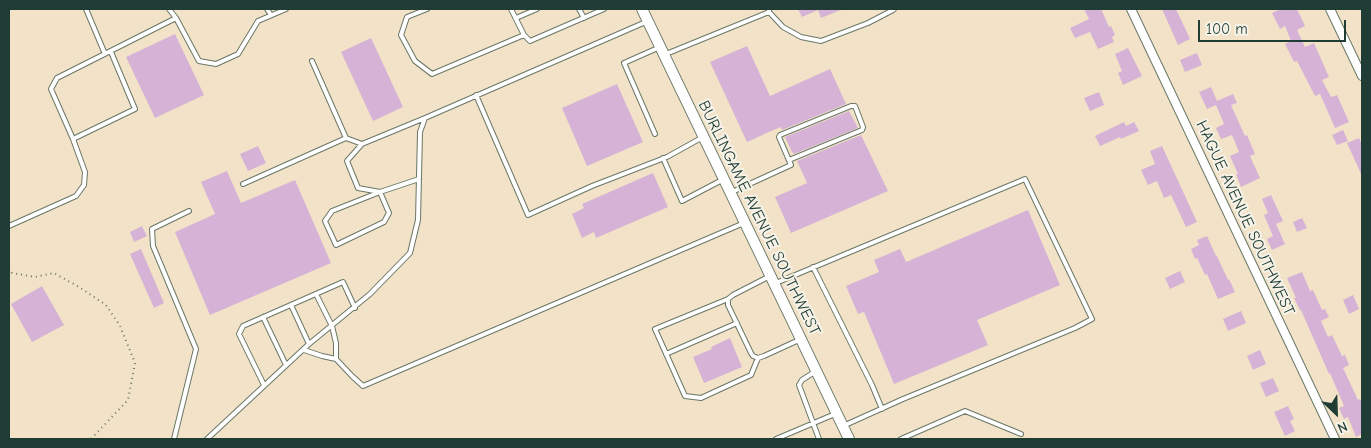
<!DOCTYPE html>
<html>
<head>
<meta charset="utf-8">
<style>
	body { margin:0 }
	#map { position:relative; width:1371px; height:448px; overflow:hidden; background:#f2e2c7; font-family:"Comic Neue",sans-serif }
	canvas { display:block }
	.frame { position:absolute; inset:0; border:10px solid #1f3d34; pointer-events:none }
	.north { position:absolute; left:1311px; top:388px; width:50px; height:50px; -webkit-text-stroke:4px #f7f3e8; paint-order:stroke; rotate:156deg; font-size:14px; font-weight:700; line-height:20px; text-align:center; color:#1f3d34 }
	.north::after { content:''; display:block; margin:auto; width:18px; height:22px; background:#1f3d34; clip-path:polygon(50% 0,100% 100%,50% 72%,0 100%) }
	.scale { position:absolute; left:1198px; top:20px; width:148px; height:22px; box-sizing:border-box; border:2px solid #1f3d34; border-top:0; padding-left:6px; font-size:15px; line-height:18px; white-space:nowrap; color:#1f3d34; -webkit-text-stroke:4px #f7f3e8; paint-order:stroke }
</style>
</head>
<body>
<div id="map">
<canvas width="1371" height="448"></canvas>
<div class="frame"></div>
<div class="north">N</div>
<div class="scale">100 m</div>
</div>
<script>
const ctx = document.querySelector('canvas').getContext('2d');
ctx.lineJoin = 'round';
function paint(path, color) {
  ctx.fillStyle = color;
  ctx.fill(path, 'evenodd');
}
function toPath(rows) {
  const path = new Path2D();
  for (const r of rows) {
    path.moveTo(r[0], r[1]);
    for (let i = 2; i < r.length; i += 2) path.lineTo(r[i], r[i + 1]);
  }
  return path;
}
function stroke(path, color, width, dash) {
  ctx.strokeStyle = color;
  ctx.lineWidth = width;
  ctx.lineCap = dash ? 'butt' : 'round';
  ctx.setLineDash(dash || []);
  ctx.stroke(path);
}
function write(font, color, halo, rows, align = 'center') {
  ctx.font = font + ' "Comic Neue",sans-serif';
  ctx.lineWidth = 4;
  ctx.setLineDash([]);
  ctx.textBaseline = 'middle';
  ctx.strokeStyle = halo;
  ctx.fillStyle = color;
  for (const [text, x, y, turn = 0] of rows) {
    ctx.save();
    ctx.translate(x, y);
    ctx.rotate((+turn || 0) * Math.PI / 180);
    ctx.textAlign = isNaN(turn) ? turn : align;
    if (halo) ctx.strokeText(text, 0, 0);
    ctx.fillText(text, 0, 0);
    ctx.restore();
  }
}
paint(toPath([
	[798,9,843,9,821,18,818,10,802,17],
	[1084,9,1101,9,1109,27,1111,26,1115,35,1112,37,1114,42,1098,49,1090,32,1075,38,1070,28,1089,19],
	[1162,9,1176,9,1190,39,1178,45],
	[1281,9,1297,9,1305,26,1297,30,1305,47,1314,43,1329,77,1322,80,1331,97,1337,95,1349,122,1335,128,1320,94,1315,96,1297,61,1294,62,1285,44,1291,41,1285,26,1280,29,1272,13],
	[175,34,204,95,155,118,126,57],
	[371,38,403,107,373,121,341,52],
	[747,46,770,96,830,69,846,104,782,130,781,127,771,131,747,142,710,62],
	[1128,48,1142,76,1123,85,1118,73,1122,71,1115,54],
	[1197,53,1202,65,1185,72,1180,60],
	[617,84,643,142,587,166,562,108],
	[1211,87,1217,101,1233,94,1237,103,1231,105,1245,136,1247,135,1255,154,1250,156,1260,178,1241,187,1236,174,1238,174,1230,156,1239,152,1232,135,1221,139,1216,128,1224,124,1216,105,1207,109,1199,92],
	[1099,92,1104,105,1090,111,1084,98],
	[849,111,858,128,794,154,792,152,785,137],
	[1124,122,1126,126,1134,122,1139,131,1121,139,1120,137,1100,146,1095,136],
	[1343,130,1348,141,1337,145,1332,135],
	[861,135,888,191,791,233,775,197,807,183,797,161],
	[1359,138,1362,145,1362,176,1347,143],
	[258,146,266,163,248,171,240,154],
	[1162,146,1197,222,1186,227,1171,195,1164,198,1157,181,1148,185,1141,170,1155,164,1150,151],
	[227,171,241,203,295,180,331,263,210,315,175,232,215,214,201,182],
	[653,173,668,207,596,238,594,232,582,238,572,214,584,208,582,204],
	[1271,195,1283,221,1276,224,1285,244,1272,250,1267,239,1273,236,1264,215,1268,213,1262,199],
	[1028,210,1060,285,977,320,988,345,894,384,864,312,858,314,846,286,879,272,874,260,900,249,906,262],
	[1302,218,1307,228,1297,232,1293,222],
	[142,226,147,236,134,242,130,232],
	[1207,236,1216,256,1217,256,1228,280,1229,279,1235,292,1218,299,1207,274,1205,275,1197,258,1195,259,1191,249,1199,245,1197,240],
	[141,249,164,303,154,308,130,254],
	[1180,271,1185,282,1170,289,1165,278],
	[1302,272,1310,291,1313,290,1322,310,1325,309,1329,317,1321,321,1328,337,1332,335,1342,356,1345,355,1349,365,1343,368,1358,400,1360,399,1362,403,1362,434,1356,437,1348,417,1344,419,1339,408,1344,406,1330,373,1329,374,1301,310,1300,310,1294,298,1296,298,1287,278],
	[42,286,64,325,32,342,11,304],
	[1353,295,1359,309,1349,314,1343,300],
	[1241,311,1246,323,1228,331,1223,319],
	[730,338,742,367,704,383,693,357,712,349,711,347],
	[1260,350,1266,364,1253,370,1247,356],
	[1273,378,1279,391,1266,397,1260,383],
	[1288,406,1294,419,1290,421,1295,431,1285,436,1274,412]
]), '#d6b3d6');
const service = toPath([
	[86,9,105,54],
	[267,9,271,15],
	[427,9,407,17,401,35,415,61,432,74,524,35],
	[511,9,524,35,530,41,604,9],
	[579,9,584,18],
	[769,9,769,12,783,27,801,37,821,41,868,23,893,10,894,9],
	[176,18,199,61,216,64,238,54,258,21,286,9],
	[516,18,537,9],
	[111,52,135,109,73,139,51,89,57,78,176,18,169,9],
	[666,54,769,12],
	[476,95,528,215,592,186,667,157,703,137],
	[655,134,624,63,660,47],
	[346,138,362,144,425,118],
	[362,144,347,161,358,188,380,192,419,179],
	[663,158,682,201,724,179],
	[243,184,346,138,312,61],
	[380,192,389,213,384,222,336,245,325,221,332,211,380,192],
	[732,192,791,165,779,137,780,135,851,106,855,106,863,127,862,130,789,160],
	[9,226,76,196,84,185,85,172,73,139],
	[813,267,872,385,882,409],
	[770,276,733,295,728,299,728,305,751,353,753,356,758,358,764,356,801,339],
	[776,283,1025,179,1092,319,1075,328,903,399,843,426],
	[316,294,332,326,336,343,336,359,352,376,363,386,744,223],
	[728,299,655,329,685,396,701,398,751,375,758,358],
	[291,305,309,344],
	[263,317,286,365],
	[304,350,322,356,336,359],
	[666,354,737,323],
	[816,371,802,380,799,385,819,439],
	[264,385,239,334,243,326,343,282,355,308],
	[174,439,196,349,153,246,152,229,189,211],
	[207,439,309,344,370,294,410,253,418,220,420,132,425,118,648,21],
	[776,439,835,414],
	[901,439,965,411,1021,434]
]);
const minor = toPath([
	[1131,9,1335,439],
	[1330,9,1362,76]
]);
const tertiary = toPath([
	[642,9,849,439]
]);
stroke(service, '#697767', 6);
stroke(minor, '#697767', 10);
stroke(tertiary, '#697767', 12);
stroke(toPath([
	[9,268,12,273,35,277,54,273,79,287,106,305,120,326,135,363,128,400,91,439]
]), '#697767', 2, [1, 4]);
stroke(service, '#fff', 4);
stroke(minor, '#fff', 8);
stroke(tertiary, '#fff', 10);
write('16px', '#1f3d34', '#f7f3e8', [
	["BURLINGAME AVENUE SOUTHWEST",759,218,64],
	["HAGUE AVENUE SOUTHWEST",1245,218,65]
]);
</script>
</body>
</html>
